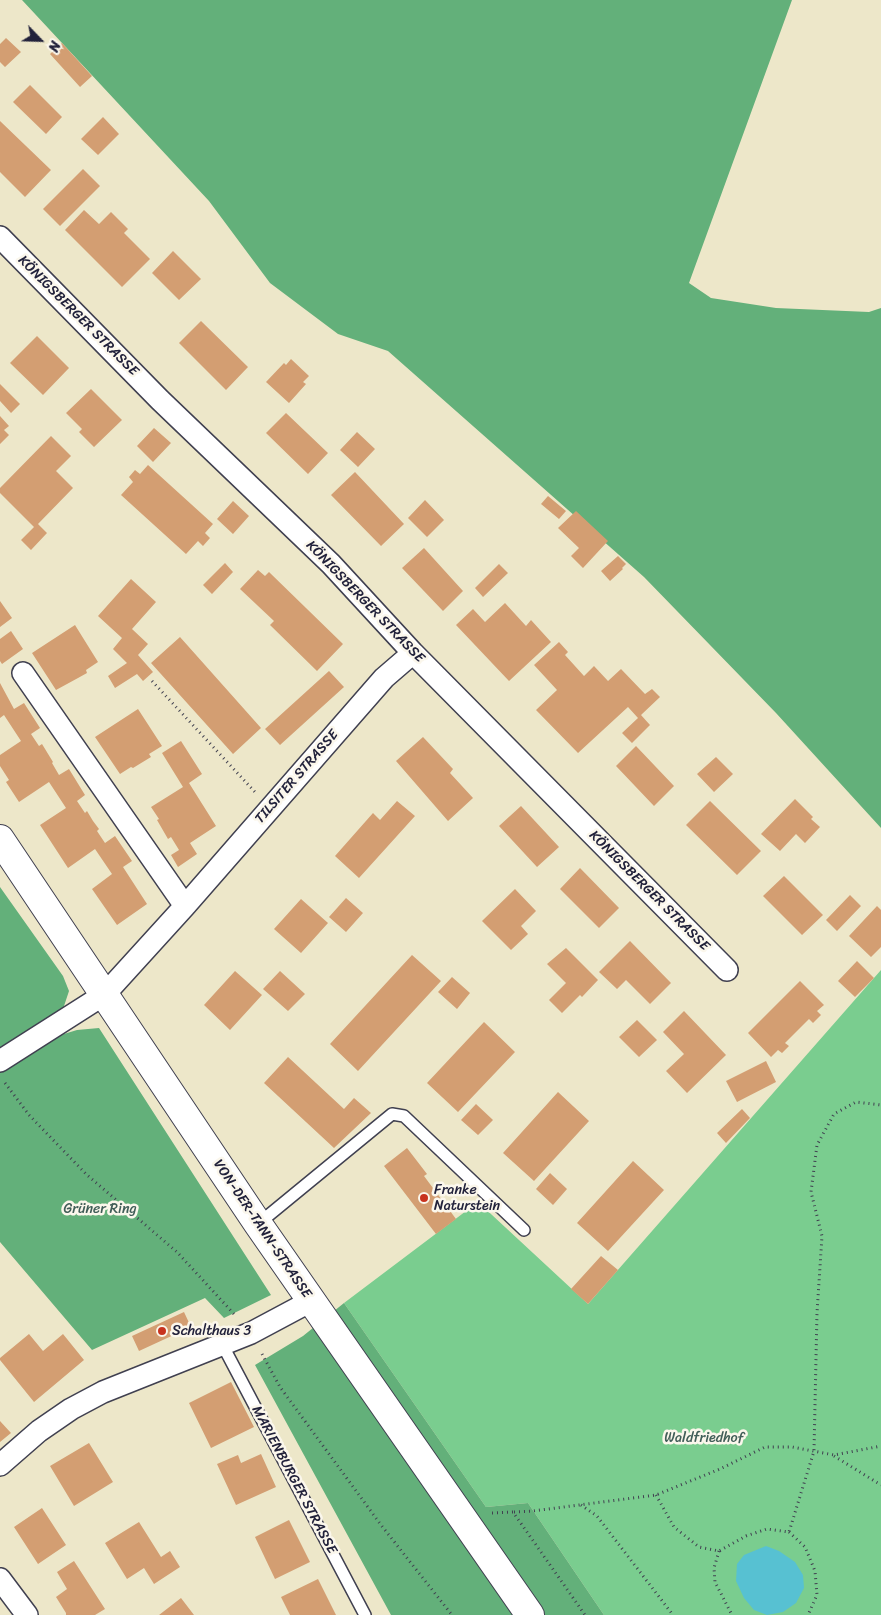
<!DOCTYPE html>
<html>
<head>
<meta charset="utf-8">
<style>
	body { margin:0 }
	#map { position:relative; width:881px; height:1615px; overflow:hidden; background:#ede7c9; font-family:Sriracha,sans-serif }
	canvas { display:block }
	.north { position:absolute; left:15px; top:15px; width:50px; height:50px; -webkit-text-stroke:4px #fbf7ec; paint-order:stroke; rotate:114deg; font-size:14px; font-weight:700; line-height:20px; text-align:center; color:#22223b }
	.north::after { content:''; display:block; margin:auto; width:18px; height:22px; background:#22223b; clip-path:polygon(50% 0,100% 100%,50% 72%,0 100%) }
</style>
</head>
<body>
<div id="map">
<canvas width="881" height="1615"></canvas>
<div class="north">N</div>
</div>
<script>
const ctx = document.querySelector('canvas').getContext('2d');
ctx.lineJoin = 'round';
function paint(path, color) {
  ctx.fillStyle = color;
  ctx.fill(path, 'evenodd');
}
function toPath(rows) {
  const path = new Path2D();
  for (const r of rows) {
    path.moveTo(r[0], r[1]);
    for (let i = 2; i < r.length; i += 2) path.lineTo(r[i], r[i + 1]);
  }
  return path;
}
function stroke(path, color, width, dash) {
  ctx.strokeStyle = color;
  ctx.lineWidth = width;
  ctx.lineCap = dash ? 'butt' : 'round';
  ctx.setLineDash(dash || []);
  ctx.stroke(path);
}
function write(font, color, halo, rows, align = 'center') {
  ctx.font = font + ' Sriracha,sans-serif';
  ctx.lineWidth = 5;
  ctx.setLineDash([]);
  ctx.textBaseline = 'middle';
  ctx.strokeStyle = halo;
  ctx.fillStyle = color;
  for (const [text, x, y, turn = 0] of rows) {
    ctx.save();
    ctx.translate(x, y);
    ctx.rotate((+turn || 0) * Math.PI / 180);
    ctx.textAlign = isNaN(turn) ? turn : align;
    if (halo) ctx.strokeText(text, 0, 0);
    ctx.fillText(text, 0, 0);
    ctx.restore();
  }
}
paint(toPath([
	[881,970,881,1615,604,1615,528,1503,486,1507,344,1303,478,1202,588,1304]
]), '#7acd8f');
paint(toPath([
	[22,0,792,0,689,283,711,298,776,308,869,312,881,308,881,828,776,713,644,577,388,351,338,334,270,283,209,201],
	[0,887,63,976,69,991,63,1009,0,1052],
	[99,1028,271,1295,224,1318,205,1298,92,1350,0,1242,0,1070,41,1041,77,1030],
	[344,1303,486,1507,528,1503,604,1615,391,1615,255,1365,303,1336]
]), '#63b07a');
paint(toPath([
	[766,1546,779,1551,795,1562,803,1575,804,1588,796,1603,783,1612,767,1615,754,1610,744,1598,736,1581,737,1564,744,1555]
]), '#57c1d2');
paint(toPath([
	[6,38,21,52,5,67,0,62,0,44],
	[62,43,92,76,80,87,50,54],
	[30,85,62,117,46,134,13,102],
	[103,117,119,134,98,155,81,139],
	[0,121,51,170,25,197,0,172],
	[83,169,100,186,60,226,43,209],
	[84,210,99,224,111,212,128,229,124,233,150,259,122,287,65,230],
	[173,251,201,279,179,300,152,273],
	[201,321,248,367,226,390,179,343],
	[37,336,69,368,43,395,10,363],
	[291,359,309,376,303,382,306,384,289,403,266,382,284,363,286,365],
	[0,384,20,404,11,413,0,401],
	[91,389,122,420,94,447,79,432,82,429,66,413],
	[286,413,328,453,308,474,266,433],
	[0,416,9,426,4,430,9,435,0,444],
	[154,428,171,443,153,462,137,446],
	[357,432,375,449,358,467,340,450],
	[51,436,71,456,56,471,73,488,38,524,47,533,31,550,21,540,34,527,0,493,0,488],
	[148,465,213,524,205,533,210,538,203,546,198,541,186,554,121,495,133,482,129,477,135,470,140,474],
	[355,472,404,524,381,546,331,495],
	[548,496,566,511,559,519,541,504],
	[425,500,444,520,427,537,408,518],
	[233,501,249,516,233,534,217,519],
	[576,511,608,541,583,568,571,556,579,548,558,528],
	[424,548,463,591,443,611,402,568],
	[618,556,626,564,622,568,623,569,610,581,601,571],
	[225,563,233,572,212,594,203,585],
	[499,564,508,573,483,597,475,588],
	[258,570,265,576,269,572,343,644,317,671,270,625,274,621,240,589],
	[131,579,156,602,132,629,148,644,138,655,153,672,143,681,137,674,115,688,108,676,127,663,113,649,122,638,98,616],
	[0,601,12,618,0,627],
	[505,603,526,626,531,620,551,642,509,681,456,625,473,609,485,622],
	[75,625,98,662,86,670,87,673,78,678,56,690,32,653],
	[11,631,23,649,2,664,0,661,0,639],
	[180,637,261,728,233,754,151,663],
	[559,642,568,652,565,655,584,676,594,666,608,681,621,669,645,694,652,689,660,697,641,715,650,725,632,743,622,733,638,718,628,707,578,753,536,710,557,690,534,665],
	[329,671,344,687,280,745,265,729],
	[0,683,14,709,24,703,40,728,31,734,39,746,42,744,53,762,52,763,59,775,69,769,85,795,77,801,85,813,87,811,93,821,99,829,97,831,105,843,115,836,132,861,123,867,147,904,117,925,92,889,112,874,95,849,68,868,40,825,66,808,49,782,19,802,6,782,9,780,0,766,0,755,21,741,4,715,0,718],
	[138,709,162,746,149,754,151,757,133,768,131,767,120,774,95,737],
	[423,737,453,769,450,773,473,798,448,821,396,761],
	[181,741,202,774,189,783,216,826,190,843,197,854,178,867,171,855,179,850,171,837,168,839,157,820,159,819,151,807,183,787,162,753],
	[636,746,674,786,654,806,616,766],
	[716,757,733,774,714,792,697,774],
	[795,799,813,817,811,819,820,827,805,843,796,834,780,851,761,834],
	[397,801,415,816,359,878,335,856,373,813,380,820],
	[710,801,761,851,737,875,686,825],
	[521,806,559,847,537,867,499,826],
	[580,868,619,908,599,928,560,889],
	[784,876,823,915,802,935,763,896],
	[515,889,536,911,521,926,528,934,511,950,482,921],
	[850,895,861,906,837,931,826,920],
	[346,898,363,913,346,932,329,917],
	[301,899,328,923,301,953,274,929],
	[877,906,881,910,881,947,871,957,849,936],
	[630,941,671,983,650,1004,626,980,617,989,599,972],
	[566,948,598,980,582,997,580,995,562,1013,549,1000,566,983,547,964],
	[412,955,441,981,358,1071,330,1044],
	[857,961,874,978,855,997,838,981],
	[235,971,262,995,230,1030,204,1005],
	[280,971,305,994,288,1011,263,989],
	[452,977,470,993,457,1009,438,992],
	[800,981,824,1005,817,1011,821,1015,813,1023,809,1019,785,1043,789,1046,782,1053,778,1050,771,1057,748,1033],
	[684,1011,726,1055,687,1093,666,1071,684,1054,663,1032],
	[637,1020,657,1040,639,1057,619,1037],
	[484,1022,515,1052,458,1112,427,1083],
	[288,1057,344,1109,354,1098,371,1113,334,1148,264,1083],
	[766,1061,776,1082,737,1102,726,1081],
	[558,1092,589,1121,534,1181,503,1153],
	[476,1104,493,1120,478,1135,461,1120],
	[742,1109,750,1118,726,1143,717,1133],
	[407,1148,427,1174,424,1176,456,1219,436,1234,384,1166],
	[633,1161,664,1190,608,1251,577,1223],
	[550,1173,567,1189,553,1205,536,1189],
	[601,1256,618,1270,588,1304,571,1289],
	[184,1312,191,1327,139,1351,132,1336],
	[29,1334,43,1351,63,1334,84,1360,34,1402,0,1360,0,1358],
	[231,1382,254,1427,211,1448,189,1403],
	[0,1421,11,1433,0,1442],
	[89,1443,113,1482,74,1506,50,1466],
	[261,1454,276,1487,236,1505,217,1464,238,1455,241,1463],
	[42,1508,66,1545,38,1564,14,1527],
	[289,1520,310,1562,275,1579,255,1537],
	[139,1522,161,1557,170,1551,180,1567,154,1584,144,1568,127,1579,105,1543],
	[74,1561,105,1609,95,1615,66,1615,66,1613,56,1597,67,1589,57,1572],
	[318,1579,336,1615,290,1615,281,1597],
	[181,1598,194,1615,159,1615]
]), '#d39e72');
const lane = toPath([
	[258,1224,392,1114,404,1116,524,1230],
	[222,1344,365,1615]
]);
const street = toPath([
	[0,237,160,400,331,564,413,653,727,970],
	[23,673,185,906],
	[0,1061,105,994,185,906,384,678,413,653],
	[0,1465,39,1431,71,1409,103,1392,251,1333,311,1301],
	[0,1579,27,1615]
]);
const secondary = toPath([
	[0,839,258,1224,530,1615]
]);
stroke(lane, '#404050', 14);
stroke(street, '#404050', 24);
stroke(secondary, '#404050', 30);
stroke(toPath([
	[152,681,255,792],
	[5,1083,29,1115,87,1175,177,1252,234,1314],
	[262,1354,280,1387,381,1525,452,1615],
	[834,1456,881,1485],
	[656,1495,674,1527,699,1547,719,1551,746,1536,767,1529,789,1532,814,1451,817,1313,822,1236,811,1192,817,1145,834,1114,856,1102,881,1105],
	[581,1505,597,1516,673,1615],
	[514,1512,533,1511,656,1495,720,1469,765,1447,792,1447,834,1455,881,1446],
	[492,1513,513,1512,585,1615],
	[789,1532,805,1547,815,1571,817,1595,808,1615],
	[719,1551,714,1568,715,1582,732,1615]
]), '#404050', 3, [1, 4]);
stroke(lane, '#fff', 11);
stroke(street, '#fff', 21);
stroke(secondary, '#fff', 28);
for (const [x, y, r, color] of [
	[424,1198,5,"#c8321e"],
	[162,1331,5,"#c8321e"]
]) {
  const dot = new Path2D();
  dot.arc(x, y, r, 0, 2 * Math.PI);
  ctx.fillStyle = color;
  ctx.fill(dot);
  stroke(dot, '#fbf7ec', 2);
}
write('14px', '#22223b', '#fbf7ec', [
	["KÖNIGSBERGER STRASSE",78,316,45],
	["KÖNIGSBERGER STRASSE",365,602,46],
	["TILSITER STRASSE",297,777,-49],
	["KÖNIGSBERGER STRASSE",649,891,45],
	["VON-DER-TANN-STRASSE",262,1229,56],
	["MARIENBURGER STRASSE",294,1480,62]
]);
write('14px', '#22223b', '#fbf7ec', [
	["Franke",434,1190],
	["Naturstein",434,1206],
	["Schalthaus 3",172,1331]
], 'left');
write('14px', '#415e58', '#fbf7ec', [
	["Grüner Ring",100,1209],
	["Waldfriedhof",704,1438]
]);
</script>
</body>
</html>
